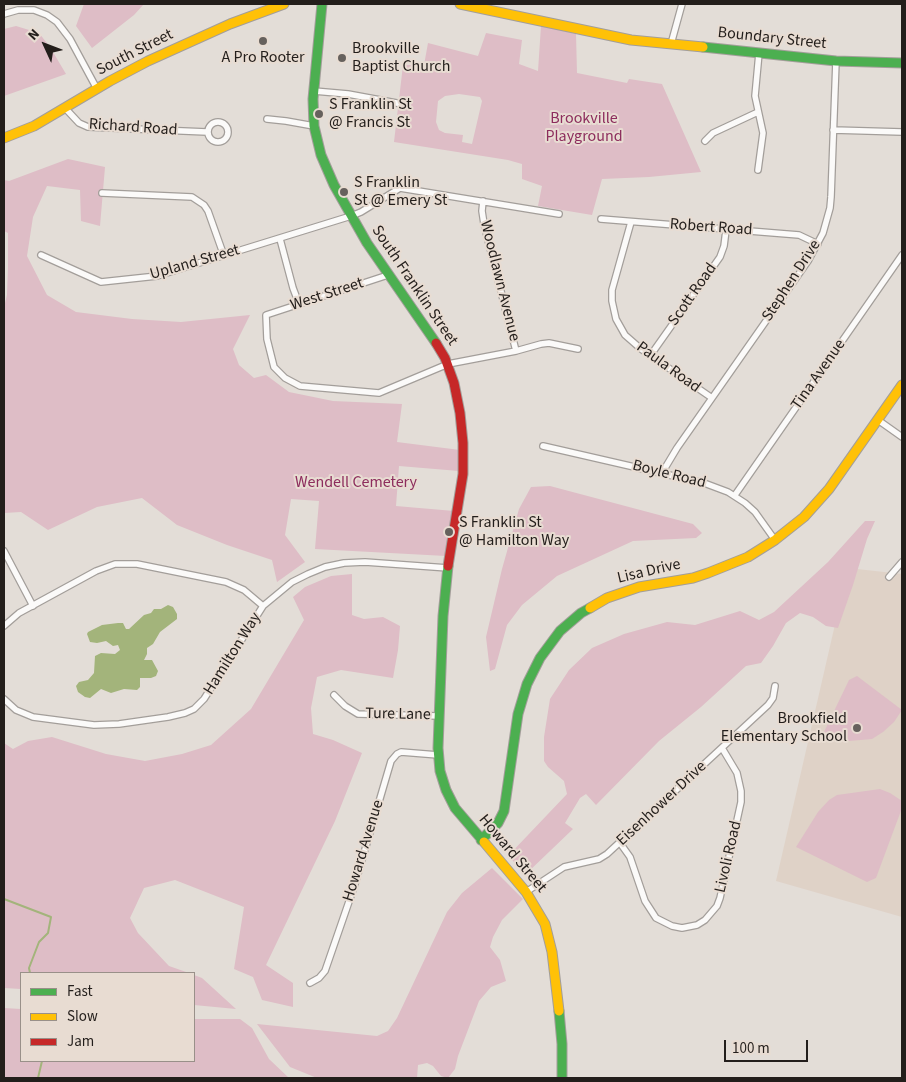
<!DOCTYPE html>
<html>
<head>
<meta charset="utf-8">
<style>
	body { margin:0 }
	#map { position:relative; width:906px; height:1082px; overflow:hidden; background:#e3ddd7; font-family:"Source Sans 3",sans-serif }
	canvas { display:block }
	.frame { position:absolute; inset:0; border:5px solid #231e1b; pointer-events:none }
	.legend { position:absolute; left:20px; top:972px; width:175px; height:90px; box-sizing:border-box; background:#e8dcd2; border:1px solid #999089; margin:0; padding:6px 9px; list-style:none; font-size:15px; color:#231e1b }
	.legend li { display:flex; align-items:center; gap:10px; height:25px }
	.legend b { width:25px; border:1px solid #999089 }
	.north { position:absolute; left:20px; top:20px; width:50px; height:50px; -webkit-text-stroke:4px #e8dcd2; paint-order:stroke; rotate:313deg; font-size:14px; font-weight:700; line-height:20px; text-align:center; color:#231e1b }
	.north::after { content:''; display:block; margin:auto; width:18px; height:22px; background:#231e1b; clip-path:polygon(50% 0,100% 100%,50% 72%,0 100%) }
	.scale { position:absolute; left:724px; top:1040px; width:84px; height:22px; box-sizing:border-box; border:2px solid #231e1b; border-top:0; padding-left:6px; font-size:15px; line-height:18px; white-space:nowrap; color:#231e1b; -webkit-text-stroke:4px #e8dcd2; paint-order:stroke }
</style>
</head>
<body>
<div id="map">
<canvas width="906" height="1082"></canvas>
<div class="frame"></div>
<ul class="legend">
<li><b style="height:6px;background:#4caf50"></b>Fast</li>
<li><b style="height:6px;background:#ffc107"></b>Slow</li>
<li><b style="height:6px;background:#c62828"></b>Jam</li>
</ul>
<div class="north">N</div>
<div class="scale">100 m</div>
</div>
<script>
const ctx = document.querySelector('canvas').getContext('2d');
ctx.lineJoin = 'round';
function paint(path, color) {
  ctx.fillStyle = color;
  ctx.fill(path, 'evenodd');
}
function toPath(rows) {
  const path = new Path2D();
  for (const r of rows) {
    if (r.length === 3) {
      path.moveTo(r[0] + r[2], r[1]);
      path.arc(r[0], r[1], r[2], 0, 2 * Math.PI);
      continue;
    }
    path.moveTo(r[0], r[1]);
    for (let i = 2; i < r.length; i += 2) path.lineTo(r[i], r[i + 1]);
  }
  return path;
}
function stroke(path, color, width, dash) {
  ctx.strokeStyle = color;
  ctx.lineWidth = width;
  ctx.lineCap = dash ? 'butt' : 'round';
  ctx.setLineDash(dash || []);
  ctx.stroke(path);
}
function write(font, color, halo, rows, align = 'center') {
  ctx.font = font + ' "Source Sans 3",sans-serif';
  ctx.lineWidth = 4;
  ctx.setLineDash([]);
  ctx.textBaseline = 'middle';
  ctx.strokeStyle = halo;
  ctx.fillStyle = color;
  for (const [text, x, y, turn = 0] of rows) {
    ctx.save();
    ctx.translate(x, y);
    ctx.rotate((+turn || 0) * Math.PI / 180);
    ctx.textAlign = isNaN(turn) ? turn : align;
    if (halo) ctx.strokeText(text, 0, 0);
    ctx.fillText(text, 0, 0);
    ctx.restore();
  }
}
paint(toPath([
	[848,568,902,574,902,917,776,881]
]), '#dfd2c7');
paint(toPath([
	[84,4,144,4,134,15,92,48,76,26],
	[16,26,39,33,50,47,66,74,4,96,4,29],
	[541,26,576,34,577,73,627,83,629,79,662,84,701,172,649,177,602,179,592,215,538,206,542,186,522,179,522,164,508,160,394,142,403,65,424,65,428,43,478,56,486,33,522,40,519,64,538,71],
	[459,94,480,97,482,101,472,144,462,142,463,135,445,133,439,130,436,122,438,101,445,96],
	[68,159,105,167,100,226,81,221,80,190,47,186,33,217,27,256,47,295,76,312,132,319,181,322,250,315,233,349,239,365,254,378,266,375,289,392,333,401,402,404,397,442,460,450,459,471,399,466,396,506,454,511,446,556,315,549,319,501,291,499,285,535,305,562,277,582,272,560,227,545,177,525,142,498,97,507,48,530,21,512,4,513,4,307,7,295,8,268,8,233,4,231,4,180,9,181],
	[550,486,693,524,702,533,696,538,633,541,557,576,522,605,507,625,495,669,490,671,486,637,502,569,519,509,531,487],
	[865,521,875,521,867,539,853,585,838,628,826,626,813,617,800,613,786,623,773,646,761,663,746,666,701,707,659,741,596,805,586,794,580,798,565,823,573,829,526,874,508,856,567,794,564,781,548,767,544,761,544,737,550,699,569,670,592,648,624,634,667,622,695,625,740,611,759,620,774,612,828,562],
	[352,574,352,615,364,619,383,617,400,626,398,650,393,678,341,670,317,677,311,708,313,734,333,740,362,753,335,821,266,965,293,983,293,1007,262,1000,253,977,234,969,244,907,175,880,144,888,130,918,138,933,169,966,189,973,21,973,21,989,4,988,4,743,13,749,28,741,52,737,106,754,145,761,182,754,211,745,251,709,304,620,293,597,305,587,331,576],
	[857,676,902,710,894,722,883,732,872,739,849,741,824,732,849,680],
	[880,789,890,793,902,801,902,808,876,878,867,882,796,847,818,812,829,800,837,795],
	[492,868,523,899,502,920,493,937,490,947,500,960,506,981,491,987,479,1001,458,1056,455,1069,448,1078,441,1076,433,1066,427,1063,418,1065,417,1078,317,1078,290,1067,257,1024,377,1036,388,1031,397,1018,447,912,462,893],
	[194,975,202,978,236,1009,194,1005],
	[4,1008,21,1009,21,1061,194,1061,194,1019,240,1019,252,1028,269,1059,289,1078,4,1078]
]), '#debdc6');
paint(toPath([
	[168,605,173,607,177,614,177,619,160,632,153,644,147,648,147,654,144,660,152,660,158,671,156,676,151,678,140,678,140,687,137,690,124,689,111,693,101,689,90,698,85,697,78,692,76,686,79,682,88,680,94,673,95,656,101,653,115,654,120,650,118,645,113,646,106,641,97,643,90,642,87,634,88,632,102,625,118,623,123,623,126,629,129,629,144,615,151,613,154,609,161,609]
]), '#a3b47b');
stroke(toPath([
	[4,899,51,917,48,933,39,942,29,968,30,973],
	[38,1078,42,1061]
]), '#a3b47b', 2);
const street = toPath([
	[4,14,18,10,34,10,47,15,57,22,70,39,97,89],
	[671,44,682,4],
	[314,91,348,94,402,104],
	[65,108,79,123,88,127,207,132],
	[267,119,286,121,314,126],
	[218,132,10],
	[833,130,902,132],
	[705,141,713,133,758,112],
	[758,170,763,133,755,96,759,53],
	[102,193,192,197,204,205,208,211,224,256],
	[601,219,799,235,818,244],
	[631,222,612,290,612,301,616,319,625,335,641,349,712,398],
	[280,239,293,288,299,304],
	[41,255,101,282,157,276,351,216,361,212,400,188,559,214],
	[388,275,266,315,267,339,274,367,285,378,300,386,379,393,448,364,516,351,484,224,482,211,483,201],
	[516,351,541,344,549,343,578,349],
	[650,356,720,257,724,246,726,230],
	[878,420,902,437],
	[543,446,704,483,728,492,745,503,755,512,775,540],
	[662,473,677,448,808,261,823,233,830,208,831,197,836,61],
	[735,495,902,255],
	[4,551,33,606],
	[889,577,902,562],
	[4,626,19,613,96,571,115,564,137,564,226,582,244,590,263,606,292,582,308,574,325,567,344,563,365,562,448,568],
	[334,695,345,706,358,714,439,716],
	[4,699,16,710,33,717,94,725,119,724,168,717,185,713,194,709,204,699,263,606],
	[620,843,630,857,645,901,656,918,672,926,682,928,697,925,705,920,717,906,720,898,741,802,741,791,737,773,722,748],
	[526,892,564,867,599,859,607,854,768,705,773,698,775,686],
	[310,983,319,978,325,971,354,887,391,761,397,754,401,752,438,755]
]);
const fast = toPath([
	[322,4,313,99,314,126,321,155,334,185,367,243,436,343],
	[703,47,836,61,902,63],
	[448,566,443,616,438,748,440,771,446,790,455,808,484,842],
	[481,840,498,823,504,811,518,714,527,684,540,658,560,631,581,613,590,608],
	[559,1011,562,1044,562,1078]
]);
const slow = toPath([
	[460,4,631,40,703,47],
	[4,138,34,126,110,81,148,61,230,24,284,4],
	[590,608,607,598,639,587,693,578,708,573,748,557,775,540,804,517,829,489,902,385],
	[484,842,526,892,545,924,552,952,559,1011]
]);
const jam = toPath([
	[436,343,445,358,454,383,460,413,463,443,463,474,448,566]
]);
stroke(street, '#a39e9a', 8);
stroke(fast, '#a39e9a', 11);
stroke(slow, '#a39e9a', 11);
stroke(jam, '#a39e9a', 11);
stroke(street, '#fbfaf9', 5.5);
stroke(fast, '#4caf50', 9);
stroke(slow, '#ffc107', 9);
stroke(jam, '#c62828', 9);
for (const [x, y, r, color] of [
	[263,41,5,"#66615d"],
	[342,58,5,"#66615d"],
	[319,114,5,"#66615d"],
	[344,192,5,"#66615d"],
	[449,532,5,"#66615d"],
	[857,728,5,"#66615d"]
]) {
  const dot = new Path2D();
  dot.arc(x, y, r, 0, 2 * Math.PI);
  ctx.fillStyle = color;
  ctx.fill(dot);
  stroke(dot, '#e8dcd2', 2);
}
write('16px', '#231e1b', '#e8dcd2', [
	["Boundary Street",772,39,6],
	["South Street",135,53,-27],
	["Richard Road",133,128,4],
	["Robert Road",711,228,4],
	["Upland Street",195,263,-16],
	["Woodlawn Avenue",499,281,76],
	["Stephen Drive",792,281,-57],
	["South Franklin Street",414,286,56],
	["West Street",327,295,-18],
	["Scott Road",693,295,-55],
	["Paula Road",668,368,36],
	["Tina Avenue",819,375,-55],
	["Boyle Road",669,475,14],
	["Lisa Drive",649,572,-13],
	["Hamilton Way",233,654,-58],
	["Ture Lane",398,715,1],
	["Eisenhower Drive",662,804,-43],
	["Howard Avenue",364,851,-73],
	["Howard Street",512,854,50],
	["Livoli Road",729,857,-77]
]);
write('16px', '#231e1b', '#e8dcd2', [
	["Brookville",352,49],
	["Baptist Church",352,67],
	["A Pro Rooter",263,58,"center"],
	["S Franklin St",329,105],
	["@ Francis St",329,123],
	["S Franklin",354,183],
	["St @ Emery St",354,201],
	["S Franklin St",459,523],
	["@ Hamilton Way",459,541],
	["Brookfield",847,719,"right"],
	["Elementary School",847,737,"right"]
], 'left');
write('16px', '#8d2d5d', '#e8dcd2', [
	["Brookville",584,119],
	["Playground",584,137],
	["Wendell Cemetery",356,483]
]);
</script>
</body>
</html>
